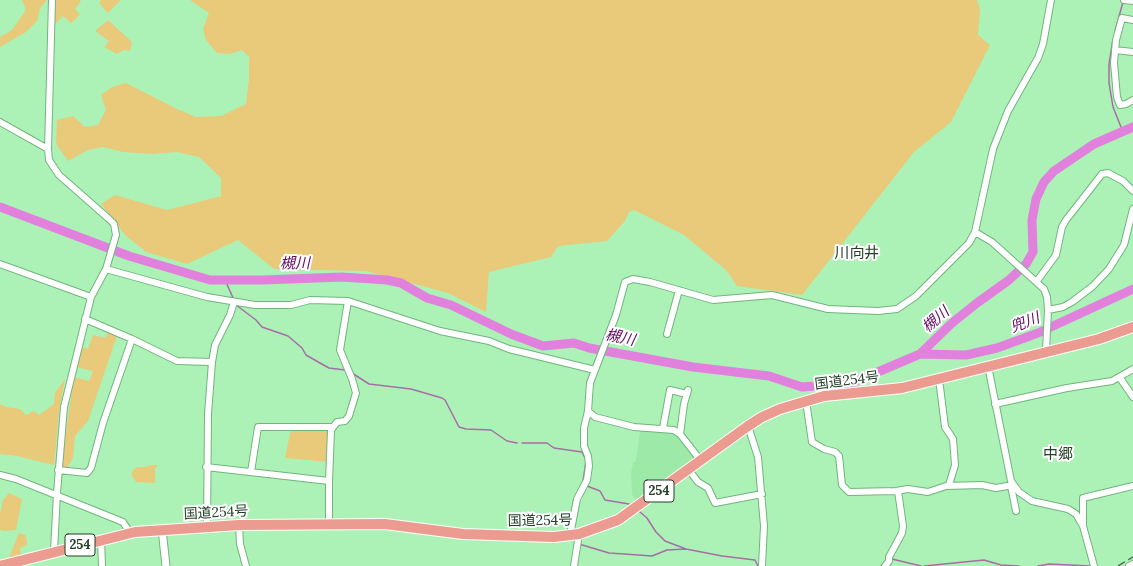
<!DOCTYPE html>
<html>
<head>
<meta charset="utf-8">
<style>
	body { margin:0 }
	canvas { display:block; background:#acf2b7 }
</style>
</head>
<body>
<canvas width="1133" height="566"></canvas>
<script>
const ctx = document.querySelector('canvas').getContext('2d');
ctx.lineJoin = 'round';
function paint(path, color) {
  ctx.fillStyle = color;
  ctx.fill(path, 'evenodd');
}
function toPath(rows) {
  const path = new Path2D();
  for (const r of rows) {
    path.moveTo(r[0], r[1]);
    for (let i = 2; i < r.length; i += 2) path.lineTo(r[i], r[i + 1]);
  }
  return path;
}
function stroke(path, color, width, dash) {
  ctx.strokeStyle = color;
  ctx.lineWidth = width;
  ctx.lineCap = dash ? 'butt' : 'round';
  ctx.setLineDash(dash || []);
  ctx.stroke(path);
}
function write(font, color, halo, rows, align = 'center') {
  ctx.font = font + ' Lora,"Noto Sans JP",serif';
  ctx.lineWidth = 4;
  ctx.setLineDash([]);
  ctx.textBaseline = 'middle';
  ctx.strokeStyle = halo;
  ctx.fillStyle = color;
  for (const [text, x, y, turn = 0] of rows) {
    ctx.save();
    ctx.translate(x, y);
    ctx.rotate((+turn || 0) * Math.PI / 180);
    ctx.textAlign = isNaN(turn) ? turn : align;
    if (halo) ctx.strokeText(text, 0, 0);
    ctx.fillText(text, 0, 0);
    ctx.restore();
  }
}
paint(toPath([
	[667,429,677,435,695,458,637,503,632,494,631,473,633,463,636,461,640,431]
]), '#9de9a8');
paint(toPath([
	[22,0,47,0,40,8,37,21,26,32,0,47,0,37,12,30,26,10],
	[55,0,80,0,81,1,75,9,80,14,76,19,71,23,63,16,55,24],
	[101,0,121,0,108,13,99,3],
	[190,0,977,0,980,9,978,35,990,45,951,122,914,152,802,295,737,286,727,271,684,235,634,210,629,212,625,221,607,241,558,246,551,257,489,272,486,312,448,293,366,271,274,269,238,240,187,264,146,252,125,235,101,204,115,195,167,210,221,196,221,178,199,157,177,152,152,154,123,152,103,147,88,150,68,161,56,144,57,120,73,116,85,127,98,125,106,110,101,95,112,87,126,83,177,109,196,117,221,116,246,104,249,79,249,57,242,50,230,54,217,53,206,40,203,29,209,13],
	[108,20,132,42,130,51,124,50,117,54,104,47,109,41,95,31],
	[108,332,117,336,88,421,75,436,73,458,67,468,63,468,61,465,74,377,89,381,93,371,76,367,80,347,88,349,93,335,105,338],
	[65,379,59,412,54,465,17,456,0,454,0,404,6,407,20,409,26,415,34,411,39,415,54,404,55,393],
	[291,429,327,429,329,431,329,462,285,458],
	[153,465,158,465,155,469,155,483,136,482,131,474,136,467,144,467],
	[9,493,22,499,16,530,4,531,0,530,0,514,3,500],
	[19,533,26,535,27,545,20,548,21,555,9,558]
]), '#e9c97a');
stroke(toPath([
	[1115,31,1123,2],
	[1113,39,1109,64,1109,83,1113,107,1123,132],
	[225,280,234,300],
	[236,305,256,320,262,327,288,336,302,348,306,355,320,363,329,368,345,370],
	[352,373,369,384,411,389,442,398,445,400,459,427,466,429,491,430,507,441,517,443],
	[522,443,547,443,554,448,582,452,585,458],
	[583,481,586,461],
	[587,486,600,491,605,500,629,504],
	[640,512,647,518,656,532,665,541,686,549,722,556,755,560,758,566],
	[579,544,609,553,624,554,652,556,667,550,686,549],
	[892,559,921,566],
	[881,566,887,560],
	[924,566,984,560,1001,565,1019,566],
	[1038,566,1049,564,1091,566]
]), '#a86da7', 1.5);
stroke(toPath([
	[0,207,129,256,210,280,263,280,342,277,387,280,401,283,427,298,451,305,511,334,543,346,574,343,589,348,693,367,769,376,802,387,852,383,920,354,952,323,977,303,1009,280,1026,264,1033,252,1032,220,1036,199,1044,182,1054,171,1094,144,1133,127],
	[920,354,966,355,997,348,1038,333,1133,289]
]), '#e180dd', 9);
const minor = toPath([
	[52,0,48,149,49,160,59,175,109,219,114,224,116,235,106,269,91,297,64,407,57,493,54,551],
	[1124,0,1133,1],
	[1133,20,1122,18,1116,40,1114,63,1117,97,1120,105,1126,104,1133,100],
	[1115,50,1133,52],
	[0,122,48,149],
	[975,232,992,242,1044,289,1047,297,1048,310,1046,351],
	[0,264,91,297],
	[106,269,207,297,255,305,291,305,310,300,348,301,440,331,489,341,509,349,595,370],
	[1037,281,1056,255,1062,227,1066,220,1102,174,1108,173,1123,181,1133,191],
	[1048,310,1063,307,1072,302,1093,286,1109,269,1124,245,1133,209],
	[85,319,132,339,177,361,212,362],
	[667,334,679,290],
	[988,366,1011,481,1019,492,1032,501,1068,509,1076,514,1083,526,1094,566],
	[1120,378,1133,397],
	[939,379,945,427,953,439,955,465,949,485],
	[806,401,812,442,824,449,835,452,839,456,842,485,849,492,896,491,908,489,928,492,946,486,982,485,996,488,1013,485],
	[995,404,1067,388,1112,381,1133,369],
	[588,411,595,417,634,427,674,430,680,434,701,461],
	[748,426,758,457,764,526,762,566],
	[663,428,670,390,687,394],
	[680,434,684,404,688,390],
	[206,467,329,481],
	[58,470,87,473,91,468,103,423,132,339],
	[689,470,698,482,708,488,715,503,762,494],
	[251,472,258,427,333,427],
	[0,475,16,479,123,522,130,533],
	[1011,486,1016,511],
	[329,524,329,481,331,430,337,422,345,421,349,416,356,393,352,379,340,350,348,301],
	[1083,524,1083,498,1133,486],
	[239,525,240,544,246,566],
	[207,527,208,414,212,362,215,345,230,315,234,302],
	[570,535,577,499,587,480,589,466,588,456,584,446,584,428,588,411,590,383,616,315,625,282,633,279,650,282,713,300,772,295,828,309,878,311,897,309,916,296,969,243,975,232,993,149,1008,111,1038,58,1043,44,1051,0],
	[101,539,102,566],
	[574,566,579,534],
	[885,566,889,561,889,557,902,533,903,526,898,491],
	[1129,566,1133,564]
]);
const tertiary = toPath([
	[162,529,166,566]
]);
const trunk = toPath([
	[0,566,135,532,239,525,385,524,463,534,554,537,579,534,618,520,748,426,762,417,780,409,824,396,902,388,1099,339,1133,327]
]);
stroke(minor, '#71b57d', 8);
stroke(tertiary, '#71b57d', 9);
stroke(trunk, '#fff', 12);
stroke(minor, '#fff', 6);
stroke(tertiary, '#fff', 7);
stroke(trunk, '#ec9b90', 10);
stroke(toPath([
	[1118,566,1133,557]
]), '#4f7856', 1.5, [8, 4]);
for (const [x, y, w] of [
	[659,491,30],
	[80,545,30]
]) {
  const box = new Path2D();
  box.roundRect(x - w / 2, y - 11, w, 22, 3);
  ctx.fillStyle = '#fff';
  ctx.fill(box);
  stroke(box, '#244029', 1);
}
write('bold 13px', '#244029', null, [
	["254",659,491],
	["254",80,545]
]);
write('14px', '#244029', '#fff', [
	["国道254号",847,381,-7],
	["国道254号",216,513,-3],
	["国道254号",540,521,-1]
]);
write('15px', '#244029', '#fff', [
	["川向井",857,254],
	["中郷",1058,455]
]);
write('italic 15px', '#650964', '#fff', [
	["槻川",295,264,-1],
	["槻川",936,320,-41],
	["兜川",1025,323,-21],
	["槻川",620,338,11]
]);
</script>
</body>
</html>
